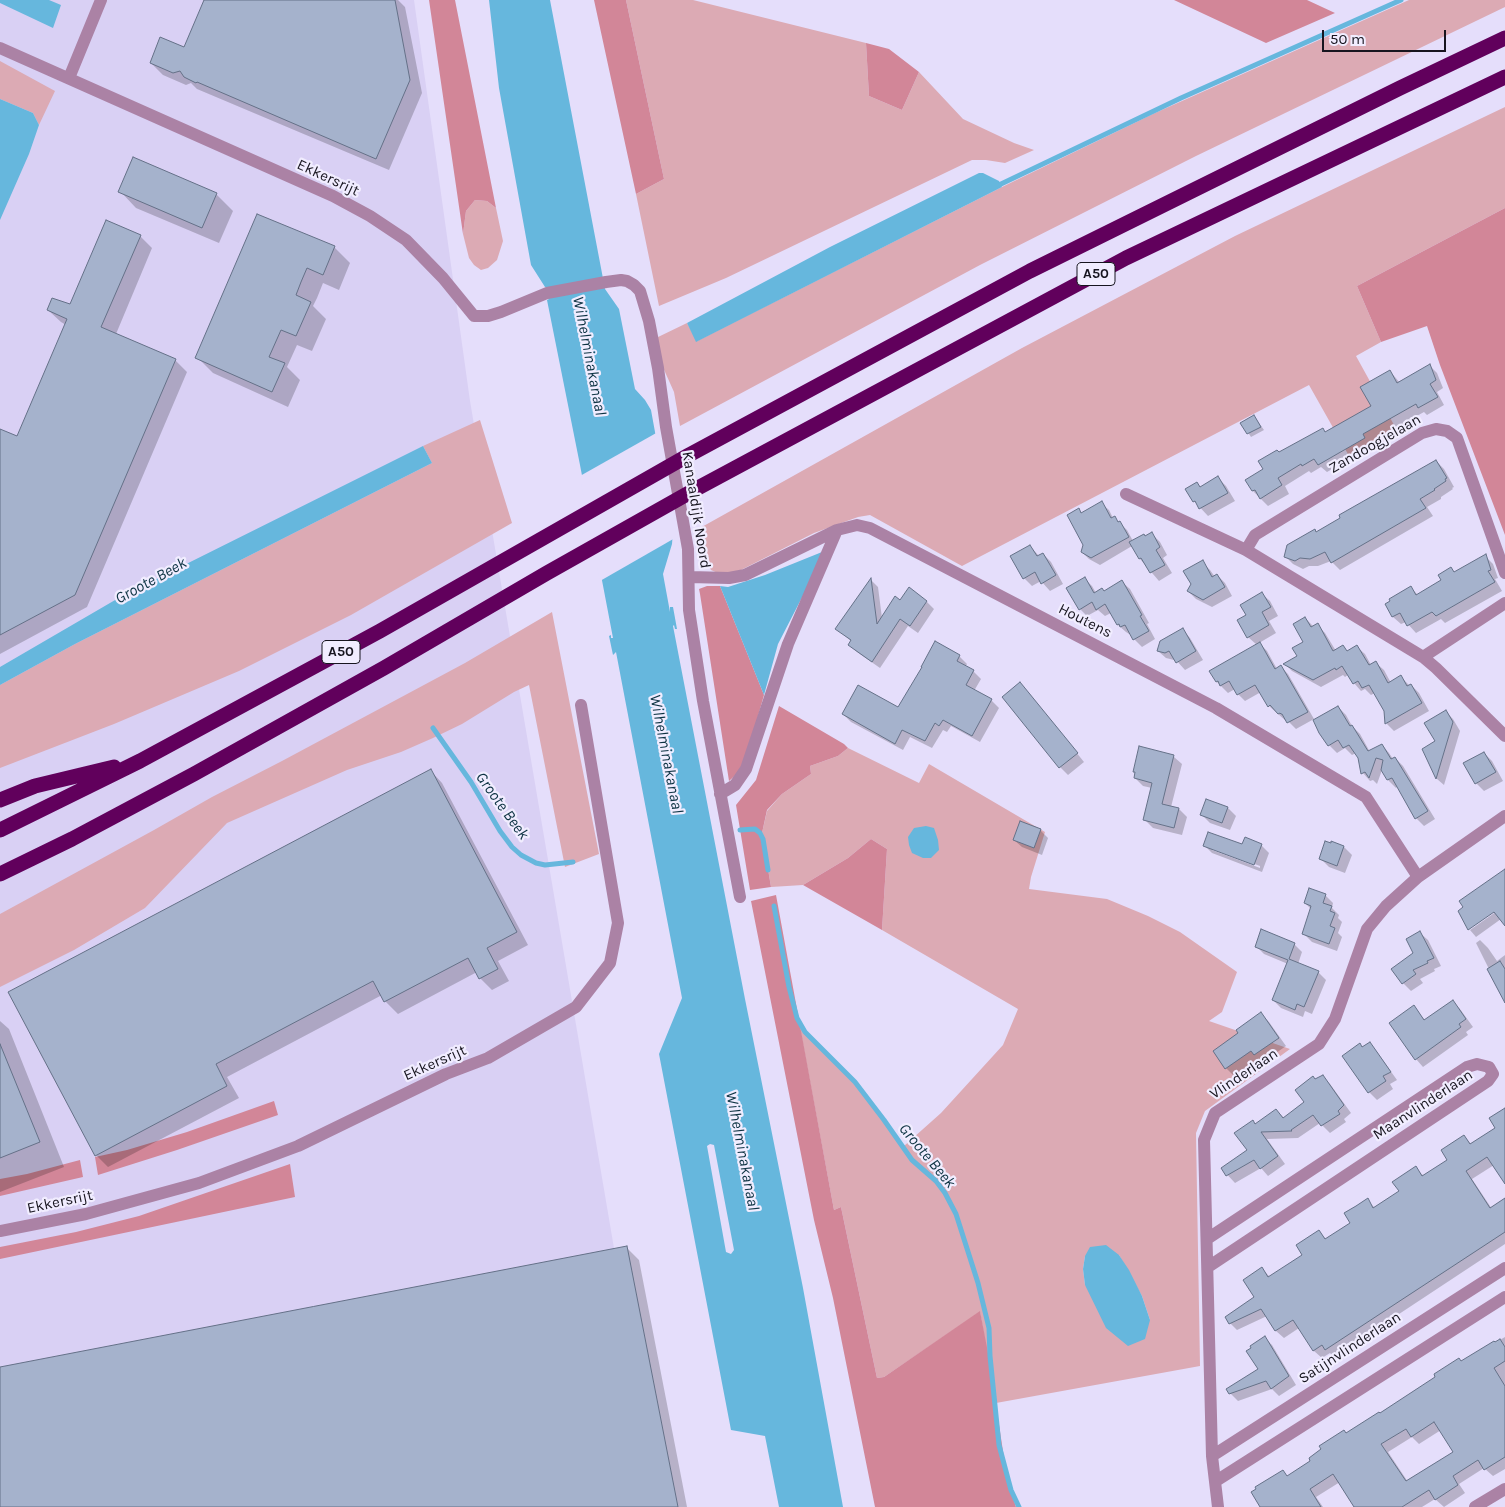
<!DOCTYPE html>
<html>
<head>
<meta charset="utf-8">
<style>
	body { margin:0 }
	#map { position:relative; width:1505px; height:1507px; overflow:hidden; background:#e5defb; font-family:Karla,sans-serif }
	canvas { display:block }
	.scale { position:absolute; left:1322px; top:30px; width:124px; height:22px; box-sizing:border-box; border:2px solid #17151f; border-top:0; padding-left:6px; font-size:15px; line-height:18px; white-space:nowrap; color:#17151f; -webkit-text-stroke:4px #f1edff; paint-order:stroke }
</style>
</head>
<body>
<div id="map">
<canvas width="1505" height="1507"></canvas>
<div class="scale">50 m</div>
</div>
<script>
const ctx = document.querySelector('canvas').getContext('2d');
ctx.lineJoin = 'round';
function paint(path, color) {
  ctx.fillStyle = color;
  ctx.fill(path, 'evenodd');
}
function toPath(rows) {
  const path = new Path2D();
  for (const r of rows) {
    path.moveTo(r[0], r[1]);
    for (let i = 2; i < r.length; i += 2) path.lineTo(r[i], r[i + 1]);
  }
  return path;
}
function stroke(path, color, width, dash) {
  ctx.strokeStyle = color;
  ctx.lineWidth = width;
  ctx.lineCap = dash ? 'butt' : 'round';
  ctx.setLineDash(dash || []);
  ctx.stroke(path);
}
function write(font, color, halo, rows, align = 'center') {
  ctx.font = font + ' Karla,sans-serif';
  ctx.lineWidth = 4.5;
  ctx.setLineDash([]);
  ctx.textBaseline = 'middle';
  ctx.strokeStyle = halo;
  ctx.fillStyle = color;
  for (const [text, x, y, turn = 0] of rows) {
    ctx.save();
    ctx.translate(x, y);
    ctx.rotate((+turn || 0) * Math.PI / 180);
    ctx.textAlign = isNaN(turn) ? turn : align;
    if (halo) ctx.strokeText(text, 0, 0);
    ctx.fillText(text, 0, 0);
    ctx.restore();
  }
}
paint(toPath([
	[0,0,414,0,470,401,658,1507,0,1507]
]), '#d9d0f4');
paint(toPath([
	[626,0,693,0,866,43,869,96,902,110,919,72,963,119,1014,143,1034,150,1005,163,986,160,972,160,726,278,659,306,636,194,664,179],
	[1409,0,1505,0,1505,7,1196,156,980,265,680,426,674,392,661,363,656,338,687,323,697,341,1002,187,1155,113],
	[0,61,55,91,39,125,33,113,0,99],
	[1505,107,1505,208,1357,286,1381,342,1356,356,1399,434,1353,463,1309,385,962,566,870,515,858,517,814,533,741,570,722,575,711,570,705,560,700,528,1022,348,1235,236],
	[475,200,487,201,496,208,503,241,497,260,488,268,481,270,474,265,469,258,463,234,466,211],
	[480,420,512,523,351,615,239,671,114,724,0,768,0,685,75,644,432,463,423,446],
	[552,612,599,854,565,867,529,685,514,692,462,724,433,738,401,752,347,770,227,823,145,908,74,950,0,987,0,914,154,830,212,797,282,761,465,663],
	[848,748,919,783,929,764,1045,832,1031,877,1029,889,1107,899,1148,916,1180,932,1237,972,1222,1012,1209,1021,1290,1049,1205,1111,1196,1133,1200,1366,996,1403,980,1312,884,1377,877,1378,841,1207,834,1210,800,1028,833,1059,874,1105,904,1146,941,1113,1003,1045,1018,1009,882,930,887,849,871,839,848,858,803,885,771,887,762,833,767,811,782,794,811,774,810,766,838,756],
	[1119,1255,1142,1296,1150,1320,1085,1285,1083,1269,1085,1256]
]), '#dcaab4');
paint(toPath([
	[429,0,455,0,496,208,487,201,475,200,466,211,463,234],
	[594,0,626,0,664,179,636,194],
	[1174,0,1307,0,1335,13,1266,43],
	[866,43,889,49,919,72,902,110,869,96],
	[1505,208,1505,535,1440,365,1427,326,1381,342,1357,286],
	[707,586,720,586,764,695,751,741,739,772,729,781,700,594,699,589],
	[779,706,844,744,848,748,838,756,810,766,811,774,782,794,767,810,762,833,771,887,750,890,736,805,756,780],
	[871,839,887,849,882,930,803,885,848,858],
	[776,895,834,1210,841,1207,877,1378,884,1377,980,1311,989,1358,1007,1478,1016,1507,875,1507,833,1298,814,1220,751,901],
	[274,1101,278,1115,177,1150,98,1175,95,1157,127,1150,187,1132],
	[80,1160,83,1177,0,1196,0,1179,27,1174],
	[290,1164,295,1197,0,1259,0,1247,76,1232,139,1216]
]), '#d28698');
paint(toPath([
	[0,0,49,0,61,5,53,28,0,3],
	[489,0,550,0,605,289,619,309,635,389,645,400,651,410,673,531,672,544,663,574,670,612,670,607,673,607,677,629,675,629,674,625,673,626,745,999,803,1288,843,1507,779,1507,765,1436,731,1430,659,1054,682,998,616,652,613,655,609,636,611,635,611,638,613,638,580,465,547,300,549,299,547,287,545,287,531,265,499,88],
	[710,1144,714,1145,734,1250,731,1254,726,1252,707,1146],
	[0,99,33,113,39,125,29,154,0,220],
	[979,173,983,173,999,181,1002,187,696,342,687,323,830,247],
	[423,446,432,463,75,644,0,685,0,667,122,596],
	[822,552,812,578,778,644,764,695,720,586,728,587,765,575],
	[926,826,934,828,938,840,939,850,931,858,923,858,912,853,909,845,908,837,914,828],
	[1106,1245,1119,1255,1129,1270,1142,1296,1150,1320,1145,1339,1128,1346,1106,1328,1085,1285,1083,1269,1085,1256,1090,1247]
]), '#66b7dd');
paint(toPath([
	[658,432,676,530,675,538,600,581,580,476]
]), '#e5defb');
paint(toPath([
	[205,0,398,0,405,7,422,93,389,170,197,89,191,83,186,85,163,75,151,63,184,49],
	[120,191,216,194,233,211,219,243,136,208],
	[258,216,334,247,350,263,339,290,323,283,317,298,313,306,326,319,312,351,297,345,287,367,300,380,288,407,213,373,197,357],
	[140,236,152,248,116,334,175,360,187,372,87,607,0,654,0,430,18,437,66,325,61,322,48,310,71,305],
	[1429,365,1437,373,1443,388,1437,392,1444,405,1427,415,1424,412,1370,442,1372,446,1327,472,1321,467,1311,473,1309,471,1285,486,1289,494,1268,506,1253,491,1265,470,1279,454,1326,433,1373,407,1390,371,1400,383],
	[1254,416,1264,430,1251,437,1242,423],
	[1436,461,1444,469,1454,487,1452,488,1453,489,1441,497,1441,499,1427,507,1433,516,1340,570,1331,561,1318,566,1309,566,1303,569,1293,564,1285,556,1315,531,1317,533],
	[1218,478,1226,486,1235,501,1208,516,1194,501,1197,483,1201,488],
	[1101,503,1109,510,1113,518,1114,518,1127,530,1133,541,1152,534,1160,542,1167,555,1163,558,1172,573,1159,581,1140,559,1132,546,1100,565,1089,559,1082,552,1085,544,1078,510,1082,514],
	[1030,546,1039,556,1043,554,1051,562,1063,584,1050,591,1041,581,1032,586,1024,578],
	[1485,556,1493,564,1498,578,1495,579,1502,591,1445,623,1441,619,1416,633,1406,622,1401,624,1393,617,1387,605,1411,588,1418,595,1443,581,1451,569,1456,573],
	[1202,562,1210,570,1215,577,1217,575,1225,583,1232,596,1212,607,1196,599,1188,591],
	[1085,579,1092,586,1096,593,1104,592,1122,582,1130,589,1149,623,1147,624,1155,639,1142,647,1134,639,1131,633,1129,634,1126,632,1118,625,1111,613,1105,616,1098,610,1087,616,1080,609],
	[871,580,878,587,882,618,927,602,934,609,918,633,908,626,880,668,857,652,849,645,852,642,837,629],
	[1262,594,1270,601,1278,616,1269,621,1276,633,1259,643,1267,651,1277,669,1281,667,1288,674,1314,719,1296,729,1287,720,1286,721,1269,706,1261,692,1245,701,1238,694,1235,689,1228,693,1217,682,1211,671,1257,645,1248,637,1247,616],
	[1305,618,1314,627,1317,625,1325,633,1336,651,1348,652,1357,647,1365,654,1371,665,1376,663,1384,670,1391,683,1401,677,1410,686,1411,685,1419,693,1429,711,1394,731,1387,724,1385,710,1375,693,1371,695,1365,689,1361,691,1354,683,1349,674,1345,677,1343,675,1321,687,1292,671,1285,664,1299,657,1304,642],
	[1183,630,1190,638,1203,660,1185,670,1176,660,1174,660,1166,658,1158,651],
	[959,656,967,664,965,667,973,671,981,679,974,691,991,700,999,708,980,742,951,726,947,732,943,730,932,748,910,737,903,750,851,722,843,714,899,709],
	[1028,692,1084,762,1068,775,1060,767],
	[1338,707,1346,715,1352,726,1360,734,1370,752,1382,745,1389,753,1393,759,1395,758,1403,766,1435,819,1424,826,1416,818,1398,786,1396,788,1388,780,1382,770,1377,784,1373,780,1370,781,1363,773,1359,758,1356,753,1352,755,1345,748,1337,753,1329,745],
	[1446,712,1453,719,1460,731,1444,785,1437,779,1424,749,1437,742],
	[1140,748,1174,757,1182,764,1171,807,1179,809,1187,817,1182,835,1153,828,1145,820,1152,788,1143,786,1135,778,1136,773,1134,772],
	[1484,753,1492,761,1503,781,1484,791,1476,783,1465,764],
	[430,770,442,783,528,945,498,961,509,981,492,990,480,978,477,972,398,1014,386,1002,382,995,227,1077,239,1098,108,1167,96,1155],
	[1207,801,1228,808,1236,816,1230,830,1210,823,1202,815],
	[1040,830,1048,838,1042,855,1022,847,1014,840],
	[1204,845,1261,845,1269,853,1262,872,1212,853],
	[1212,848,1260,866,1260,868,1212,850],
	[1344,847,1352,855,1345,873,1329,867,1321,859],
	[1505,870,1505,924,1501,919,1476,937,1470,930,1500,909,1498,907,1470,927,1470,930,1460,911],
	[1325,895,1333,903,1332,908,1339,915,1338,918,1342,922,1338,933,1342,937,1337,951,1312,942,1304,934,1311,909,1305,903],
	[1420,933,1428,940,1441,966,1434,969,1435,971,1420,979,1423,983,1411,991,1403,983,1415,954],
	[1480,940,1488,948,1497,961,1505,955,1505,994,1498,987,1476,943],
	[1294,944,1302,952,1298,964,1318,972,1326,980,1312,1014,1305,1011,1303,1017,1281,1008,1273,1000,1288,964,1264,954,1256,946],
	[1452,1001,1460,1009,1473,1027,1466,1032,1468,1035,1423,1067,1416,1059,1413,1007,1425,1020],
	[1261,1014,1269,1022,1286,1046,1263,1062,1259,1059,1234,1076,1226,1068,1214,1052,1240,1034],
	[0,1021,9,1029,64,1167,0,1192],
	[1369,1044,1377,1052,1397,1080,1390,1084,1393,1089,1377,1100,1369,1092,1363,1048],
	[1322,1077,1330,1084,1351,1113,1344,1119,1346,1122,1330,1133,1320,1123,1298,1138,1267,1139,1285,1164,1268,1176,1261,1168,1235,1183,1222,1169,1248,1150,1252,1121,1256,1125,1276,1110,1284,1118,1306,1102,1316,1081],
	[1505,1109,1505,1179,1494,1165,1472,1179,1492,1209,1505,1200,1505,1244,1334,1357,1330,1353,1322,1358,1314,1351,1299,1328,1284,1338,1276,1331,1267,1316,1237,1330,1230,1323,1256,1298,1262,1269,1270,1277,1304,1255,1319,1232,1327,1240,1352,1223,1367,1200,1375,1208,1400,1192,1415,1168,1424,1176,1449,1160,1464,1136,1471,1144,1497,1128],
	[626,1247,639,1260,687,1507,0,1507,0,1368],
	[1505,1337,1505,1469,1493,1476,1484,1468,1459,1484,1465,1493,1444,1507,1435,1499,1422,1507,1355,1507,1340,1482,1316,1497,1323,1507,1262,1507,1283,1472,1288,1477,1312,1462,1347,1434,1461,1362],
	[1441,1430,1455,1452,1408,1482,1388,1452,1412,1437,1419,1444],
	[1265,1338,1272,1345,1296,1385,1279,1396,1272,1389,1238,1401,1230,1393,1260,1369]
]), '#0003');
stroke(toPath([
	[1001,184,1181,98,1401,0],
	[433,728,471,782,500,831,512,847,521,855,536,863,545,865,573,862],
	[740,830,755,829,760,833,763,839,768,870],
	[774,906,789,987,797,1018,805,1032,855,1082,884,1120,912,1160,936,1181,945,1193,956,1214,978,1283,989,1328,990,1356,999,1445,1011,1490,1019,1507]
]), '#66b7dd', 5);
const building = toPath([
	[204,0,395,0,410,80,376,159,197,82,196,83,184,77,180,71,173,73,150,63,160,37,184,47,204,0],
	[133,157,217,193,202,228,118,192,133,157],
	[257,214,335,246,323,275,307,268,301,282,296,295,311,302,296,336,281,330,269,357,285,363,272,392,195,358,257,214],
	[106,220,141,235,101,327,176,359,75,595,0,635,0,429,17,436,67,319,47,310,52,298,70,304,106,220],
	[1430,364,1436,380,1430,384,1438,397,1418,408,1416,404,1363,434,1365,438,1318,465,1314,459,1302,466,1301,464,1278,478,1282,485,1260,499,1255,490,1252,491,1245,480,1263,469,1258,461,1277,450,1279,452,1323,428,1325,432,1371,406,1360,387,1390,370,1397,383,1430,364],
	[1254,415,1261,427,1247,434,1240,423,1254,415],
	[1436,460,1447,478,1445,479,1446,481,1434,489,1435,490,1420,499,1426,508,1331,563,1325,552,1310,559,1300,558,1295,561,1284,557,1287,545,1315,529,1316,532,1340,518,1339,515,1436,460],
	[1218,476,1228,493,1199,509,1195,501,1193,502,1185,489,1197,482,1200,487,1218,476],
	[1102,501,1111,518,1115,516,1118,522,1120,521,1129,537,1091,558,1081,552,1083,545,1067,515,1079,508,1081,513,1102,501],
	[1152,532,1160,547,1156,550,1165,565,1150,573,1141,558,1139,559,1129,542,1144,534,1145,536,1152,532],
	[1030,545,1037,556,1043,553,1056,575,1041,584,1035,572,1023,579,1010,556,1030,545],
	[1486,554,1491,570,1488,571,1495,582,1436,616,1432,612,1407,626,1400,613,1392,617,1385,604,1390,601,1389,599,1411,586,1416,595,1441,580,1438,575,1451,567,1454,572,1486,554],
	[1203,560,1212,577,1217,574,1225,587,1203,600,1187,591,1191,584,1183,571,1203,560],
	[1085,577,1094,593,1102,588,1104,591,1122,580,1142,615,1140,616,1149,631,1133,640,1125,625,1120,627,1119,624,1117,625,1105,604,1096,610,1092,602,1079,610,1066,588,1085,577],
	[871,578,877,624,895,596,900,600,909,587,927,601,910,626,900,619,872,662,848,645,851,640,835,629,871,578],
	[1262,592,1271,607,1262,612,1269,625,1247,638,1237,620,1246,615,1240,605,1262,592],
	[1305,617,1311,627,1318,623,1333,651,1343,645,1347,651,1357,645,1369,665,1376,661,1388,683,1401,675,1407,686,1411,684,1422,703,1385,724,1384,711,1369,685,1362,688,1358,681,1353,684,1342,666,1336,670,1335,668,1313,680,1283,664,1297,656,1292,648,1303,642,1293,624,1305,617],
	[1183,628,1196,651,1176,663,1169,651,1165,653,1157,651,1160,641,1183,628],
	[935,641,960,655,957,661,974,670,966,685,992,699,972,736,943,720,939,726,935,723,925,741,902,730,895,744,842,714,858,685,898,707,922,667,921,667,935,641],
	[1260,642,1275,669,1281,665,1308,712,1287,723,1282,714,1281,714,1280,713,1278,714,1270,705,1268,707,1255,685,1237,695,1229,681,1220,686,1218,681,1216,682,1209,671,1260,642],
	[1020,682,1078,753,1059,768,1002,697,1020,682],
	[1338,706,1350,726,1352,725,1368,751,1382,744,1391,759,1395,757,1428,811,1415,819,1392,778,1387,780,1381,770,1383,760,1376,758,1369,778,1365,772,1361,774,1358,758,1349,745,1343,748,1338,740,1328,746,1319,733,1313,720,1338,706],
	[1446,710,1453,722,1436,779,1422,749,1435,741,1424,723,1446,710],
	[1139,746,1174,755,1162,804,1179,808,1174,828,1143,820,1152,783,1134,778,1135,772,1133,772,1139,746],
	[1484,752,1496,772,1475,784,1463,763,1484,752],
	[431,769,517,932,487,948,498,969,479,979,468,958,384,1002,373,981,216,1064,227,1086,95,1156,8,992,431,769],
	[1206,799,1228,807,1222,823,1200,815,1206,799],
	[1020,821,1041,829,1034,848,1013,840,1020,821],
	[1208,832,1242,844,1245,837,1262,844,1254,865,1203,846,1208,832],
	[1325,841,1331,843,1331,841,1344,846,1337,866,1319,859,1325,841],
	[1505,869,1505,926,1494,912,1468,930,1458,911,1463,907,1459,901,1505,869],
	[1309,888,1326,894,1323,903,1332,906,1330,911,1335,913,1330,926,1335,928,1329,944,1302,934,1311,906,1304,903,1309,888],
	[1261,929,1295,943,1289,959,1319,971,1304,1007,1297,1004,1295,1010,1272,1000,1288,960,1255,947,1261,929],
	[1420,931,1434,958,1427,961,1428,963,1413,970,1416,974,1402,984,1391,969,1413,953,1406,939,1420,931],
	[1500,961,1505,969,1505,1003,1487,969,1500,961],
	[1453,1000,1466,1019,1459,1024,1461,1027,1415,1060,1389,1023,1414,1005,1424,1020,1453,1000],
	[1261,1012,1279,1038,1254,1055,1251,1051,1225,1069,1213,1051,1238,1033,1236,1030,1261,1012],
	[1370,1042,1391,1072,1383,1076,1386,1081,1368,1093,1342,1056,1360,1043,1362,1047,1370,1042],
	[0,1044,40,1142,0,1158,0,1044],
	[1323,1075,1344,1105,1338,1111,1340,1114,1321,1126,1313,1115,1291,1130,1292,1131,1261,1132,1278,1156,1260,1169,1254,1160,1226,1176,1221,1168,1247,1150,1234,1133,1253,1120,1255,1124,1276,1109,1283,1118,1304,1102,1295,1090,1313,1076,1315,1079,1323,1075],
	[1505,1108,1505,1184,1487,1157,1466,1171,1490,1208,1505,1198,1505,1232,1325,1350,1322,1345,1313,1351,1293,1320,1275,1331,1261,1309,1229,1324,1225,1317,1254,1297,1243,1280,1262,1267,1268,1277,1302,1255,1296,1245,1319,1230,1325,1239,1350,1223,1344,1213,1356,1206,1368,1198,1373,1208,1399,1191,1392,1182,1416,1166,1422,1176,1447,1160,1441,1150,1464,1135,1470,1144,1495,1128,1489,1118,1505,1108],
	[627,1246,678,1507,0,1507,0,1367,627,1246],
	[1265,1336,1289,1376,1271,1389,1266,1381,1229,1394,1226,1389,1258,1369,1246,1351,1251,1348,1250,1346,1265,1336],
	[1500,1339,1505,1347,1505,1361,1494,1368,1505,1386,1505,1457,1484,1470,1478,1460,1453,1476,1458,1485,1435,1500,1429,1490,1402,1507,1354,1507,1333,1474,1310,1489,1321,1507,1260,1507,1251,1492,1256,1489,1255,1487,1283,1470,1287,1476,1310,1461,1309,1458,1321,1449,1319,1446,1344,1430,1346,1433,1379,1412,1380,1413,1435,1377,1434,1374,1459,1358,1461,1361,1494,1341,1495,1342,1500,1339],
	[1434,1422,1453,1452,1406,1481,1381,1444,1406,1429,1411,1437,1434,1422]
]);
paint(building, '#a5b2cc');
stroke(building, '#657188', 1);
stroke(toPath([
	[0,48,333,196,370,216,406,240,443,278,474,316,488,316,501,312,547,293,606,282,621,280,627,281,634,285,640,291,649,321,658,368,666,427,688,549,689,610,703,701,740,897],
	[69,78,101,0],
	[1126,494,1246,550],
	[1505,573,1457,438,1447,431,1436,429,1422,433,1255,535,1246,550,1423,657,1436,668,1505,736],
	[690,577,729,578,745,575,837,530,857,525,870,528,1216,708,1366,797,1418,877],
	[1423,657,1505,603],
	[720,794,735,785,746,769,788,644,837,530],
	[0,1231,86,1214,199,1183,298,1146,446,1074,488,1058,576,1007,610,963,618,923,581,705],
	[1207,1239,1467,1067,1477,1064,1489,1067,1493,1074,1488,1081,1208,1267],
	[1212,1456,1505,1268],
	[1216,1481,1505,1297],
	[1218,1507,1212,1456,1204,1140,1215,1113,1319,1044,1335,1019,1367,929,1386,906,1418,877,1505,816],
	[1475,1507,1505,1489]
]), '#ab82a5', 12);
stroke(toPath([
	[0,800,35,786,114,767],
	[0,830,140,761,380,631,689,455,1030,271,1400,88,1505,38],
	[0,874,72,839,194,774,384,668,547,573,696,489,1126,258,1505,77]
]), '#61005c', 15);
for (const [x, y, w] of [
	[1096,274,38],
	[341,652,38]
]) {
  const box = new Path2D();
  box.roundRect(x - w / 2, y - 11.5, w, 23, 4);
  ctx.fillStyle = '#f1edff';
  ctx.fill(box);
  stroke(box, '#17151f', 1);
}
write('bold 14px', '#17151f', null, [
	["A50",1096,274],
	["A50",341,652]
]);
write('15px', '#17151f', '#f1edff', [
	["Ekkersrijt",328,178,25],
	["Zandoogjelaan",1375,444,-30],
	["Kanaaldijk Noord",696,510,81],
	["Houtens",1085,621,27],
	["Ekkersrijt",435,1063,-24],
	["Vlinderlaan",1244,1074,-34],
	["Maanvlinderlaan",1423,1105,-33],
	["Ekkersrijt",60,1202,-12],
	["Satijnvlinderlaan",1350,1348,-33]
]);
write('italic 16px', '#0d3343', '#f1edff', [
	["Wilhelminakanaal",589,356,79],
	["Groote Beek",151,581,-29],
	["Wilhelminakanaal",666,754,79],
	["Groote Beek",502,806,54],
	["Wilhelminakanaal",742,1151,79],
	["Groote Beek",927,1156,50]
]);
</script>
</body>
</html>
